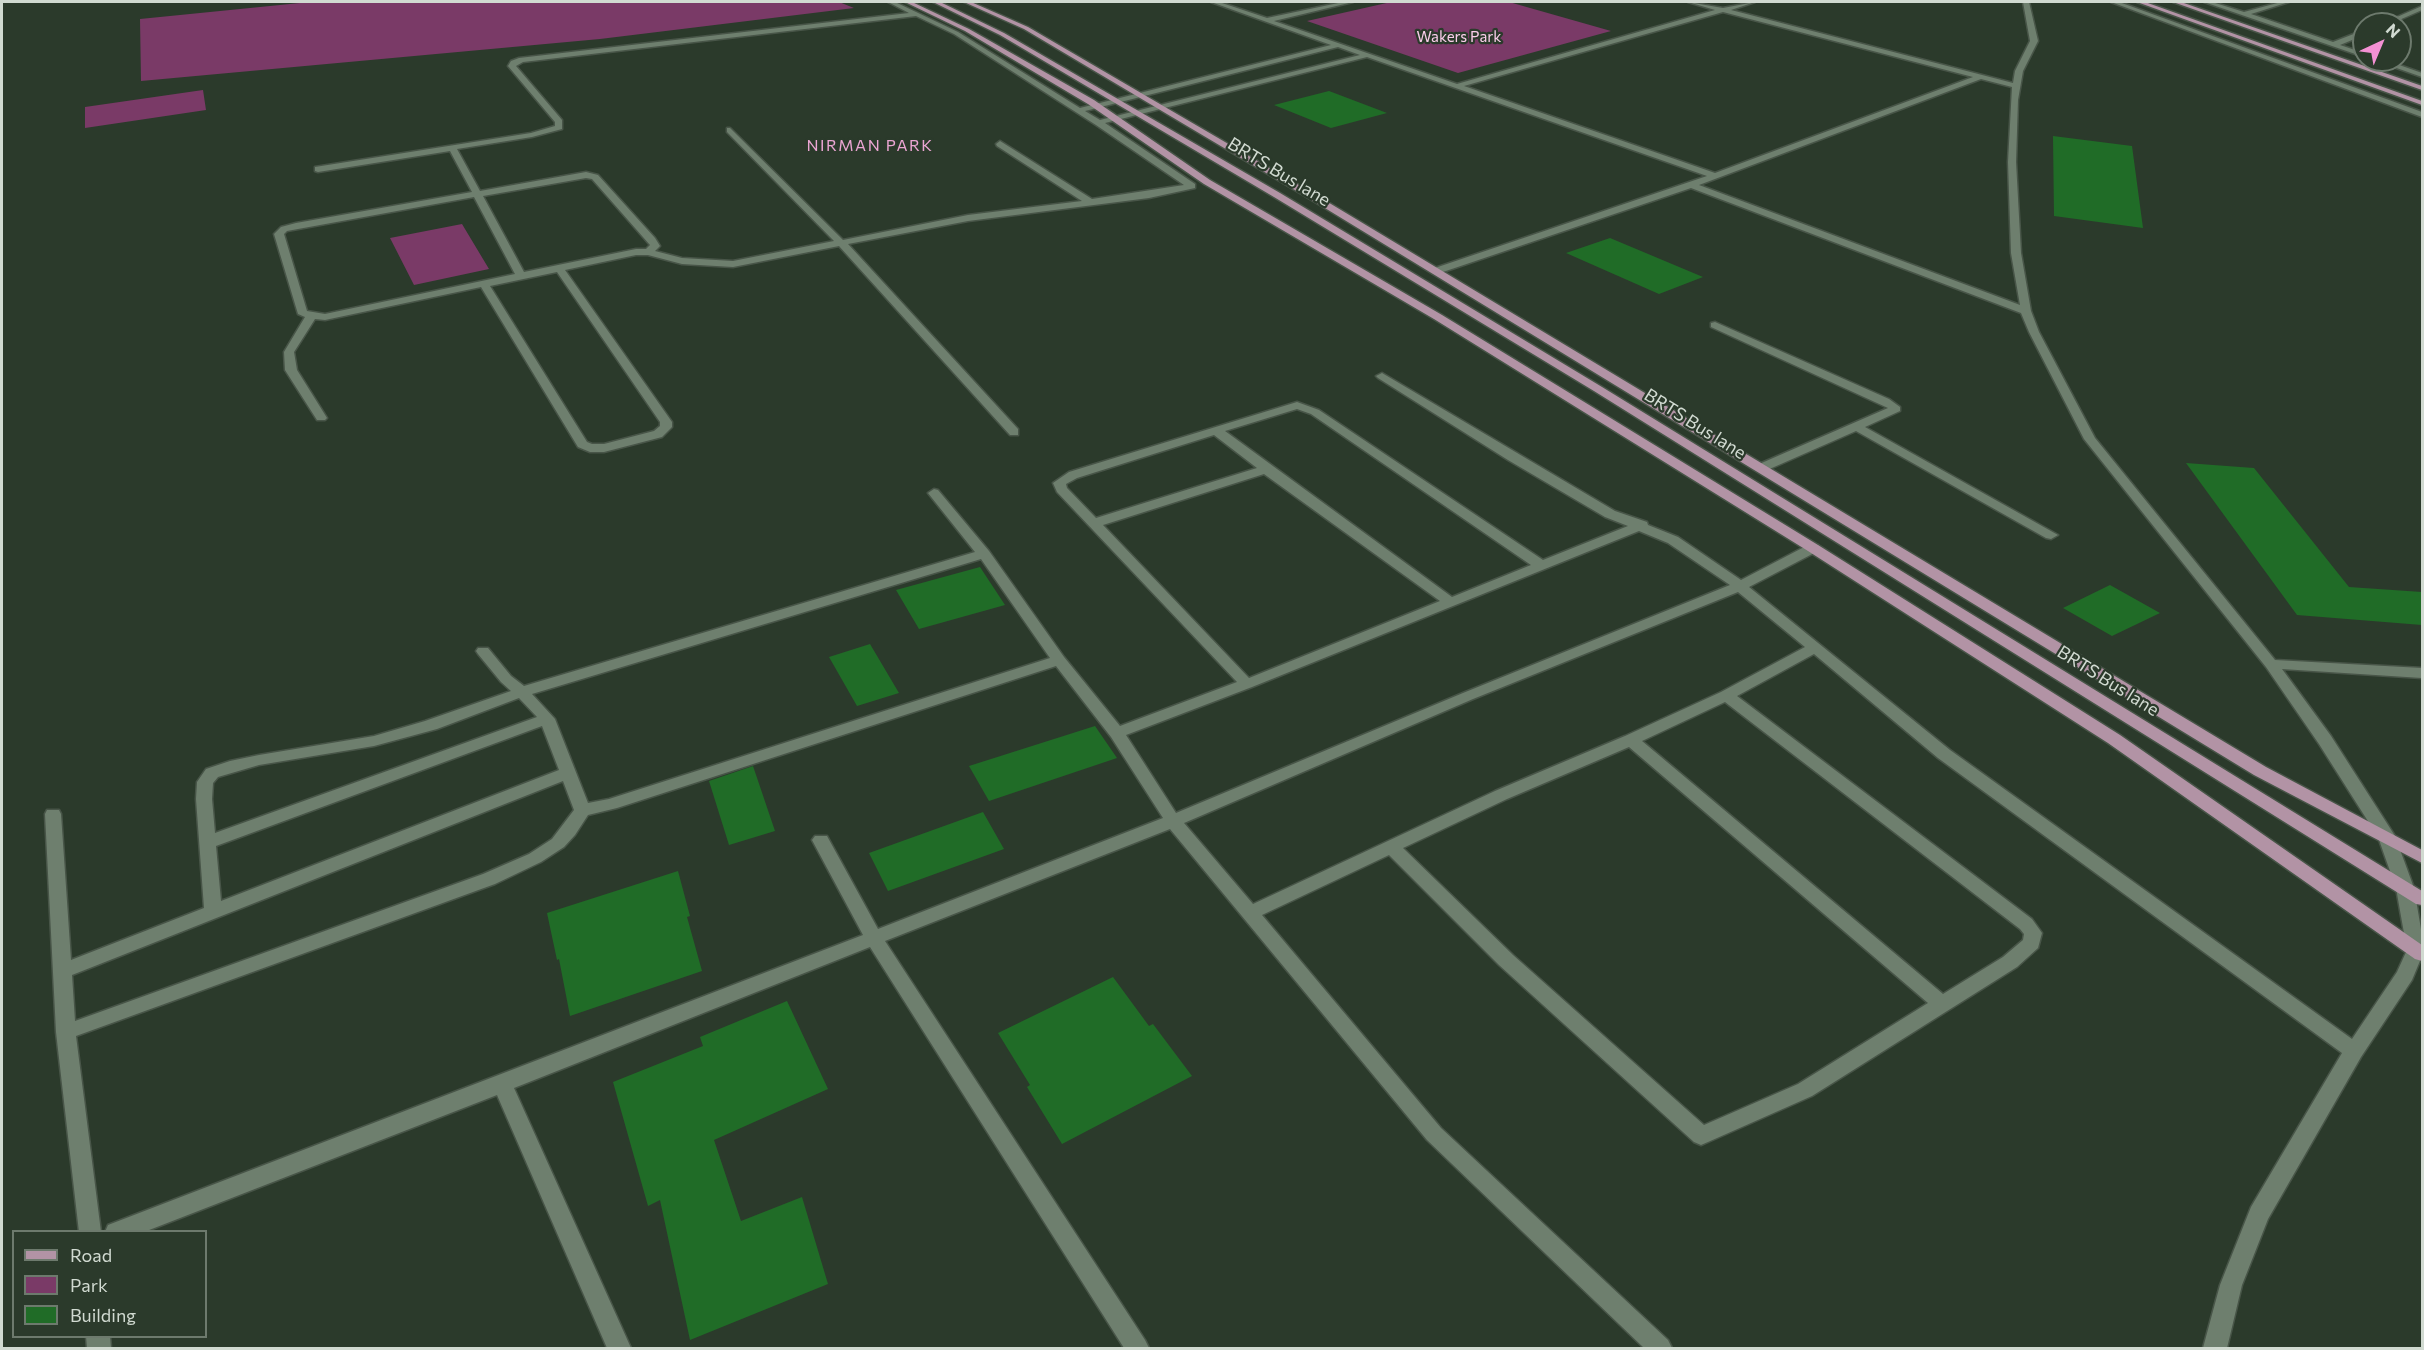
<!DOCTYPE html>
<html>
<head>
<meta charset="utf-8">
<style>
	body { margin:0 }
	#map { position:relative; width:2424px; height:1350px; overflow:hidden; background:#2b3a2b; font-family:Commissioner,sans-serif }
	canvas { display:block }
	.frame { position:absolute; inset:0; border:3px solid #d1dad1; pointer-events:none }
	.legend { position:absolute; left:12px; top:1230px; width:195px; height:108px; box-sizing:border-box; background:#2b3a2b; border:2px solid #6d7a6d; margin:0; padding:8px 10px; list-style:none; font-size:18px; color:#d1dad1 }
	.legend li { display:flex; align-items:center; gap:12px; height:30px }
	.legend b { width:30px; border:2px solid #6d7a6d }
	.north { position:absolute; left:2352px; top:12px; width:60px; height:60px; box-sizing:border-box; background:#2b3a2b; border:2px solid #6d7a6d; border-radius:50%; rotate:44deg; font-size:16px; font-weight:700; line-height:24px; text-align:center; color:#d1dad1 }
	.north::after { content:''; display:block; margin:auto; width:21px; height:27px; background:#f491d4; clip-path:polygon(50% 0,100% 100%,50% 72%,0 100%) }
</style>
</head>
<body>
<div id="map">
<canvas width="2424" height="1350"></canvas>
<div class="frame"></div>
<ul class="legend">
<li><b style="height:8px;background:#b293a5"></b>Road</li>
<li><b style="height:16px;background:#7a3a67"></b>Park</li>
<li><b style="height:16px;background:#206c27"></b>Building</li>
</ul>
<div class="north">N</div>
</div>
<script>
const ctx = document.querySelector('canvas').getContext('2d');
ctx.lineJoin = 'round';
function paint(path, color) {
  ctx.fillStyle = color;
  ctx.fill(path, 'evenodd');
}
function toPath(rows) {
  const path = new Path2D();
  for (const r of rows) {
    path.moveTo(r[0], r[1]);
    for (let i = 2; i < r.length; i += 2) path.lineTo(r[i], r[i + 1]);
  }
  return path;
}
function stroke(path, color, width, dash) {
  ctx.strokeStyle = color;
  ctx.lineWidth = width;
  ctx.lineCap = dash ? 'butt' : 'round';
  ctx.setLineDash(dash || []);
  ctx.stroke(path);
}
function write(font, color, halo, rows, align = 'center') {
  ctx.font = font + ' Commissioner,sans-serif';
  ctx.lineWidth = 4.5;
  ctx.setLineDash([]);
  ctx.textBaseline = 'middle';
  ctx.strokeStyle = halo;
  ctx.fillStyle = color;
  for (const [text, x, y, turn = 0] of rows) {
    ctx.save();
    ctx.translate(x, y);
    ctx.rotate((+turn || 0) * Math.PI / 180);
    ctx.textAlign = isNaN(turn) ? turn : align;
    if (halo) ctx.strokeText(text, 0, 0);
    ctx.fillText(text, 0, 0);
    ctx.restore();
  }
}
paint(toPath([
	[310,2,839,2,854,8,600,39,141,81,140,19],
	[1391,2,1509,2,1611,31,1458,73,1307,21],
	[203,90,206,110,85,128,85,107],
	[462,224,489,269,414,285,390,238]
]), '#7a3a67');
paint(toPath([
	[1329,91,1387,113,1331,128,1274,105],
	[2053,136,2132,146,2143,228,2054,216],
	[1610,238,1703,277,1659,294,1566,253],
	[2186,463,2254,468,2349,587,2422,592,2422,625,2297,615],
	[980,567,1005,605,919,629,896,590],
	[2110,585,2160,613,2112,636,2063,608],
	[870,644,899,693,857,706,829,657],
	[1095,726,1117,758,989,801,969,766],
	[753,766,775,831,729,845,709,781],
	[983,812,1004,849,888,891,869,853],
	[678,871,690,916,687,917,702,971,570,1016,559,959,557,960,547,913],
	[1113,977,1149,1026,1153,1024,1192,1076,1062,1144,1027,1087,1030,1085,998,1033],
	[787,1001,828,1089,714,1140,741,1221,802,1197,828,1284,690,1340,660,1200,648,1206,613,1082,703,1046,700,1037]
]), '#206c27');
const minor = toPath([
	[888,2,895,2,958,32,1080,108,1331,45,1211,2,1219,2,1267,18,1343,2,1353,2,1274,21,1457,84,1715,10,1688,2,1723,8,1755,2,1731,10,2013,83,2015,71,2030,41,2023,2,2029,2,2038,41,2023,71,2018,100,2016,162,2021,253,2031,311,2039,332,2095,438,2275,660,2422,668,2422,678,2282,669,2331,736,2395,836,2414,888,2422,935,2422,956,2412,980,2361,1057,2268,1219,2242,1285,2227,1348,2203,1348,2220,1285,2251,1207,2342,1053,1938,758,1814,654,1737,696,2032,919,2042,933,2038,948,2017,967,1812,1096,1708,1142,1701,1145,1694,1142,1499,965,1389,855,1262,915,1441,1128,1668,1340,1672,1348,1644,1348,1427,1140,1170,829,885,941,1145,1340,1149,1348,1124,1348,870,947,514,1088,631,1348,607,1348,497,1095,144,1232,105,1232,108,1225,863,935,812,840,815,836,827,836,878,929,1163,818,1111,737,1056,666,617,808,588,815,575,835,564,847,541,862,495,884,76,1036,101,1232,79,1232,56,1032,45,814,47,810,59,810,61,814,71,960,204,908,196,799,197,782,206,769,230,761,259,755,374,736,425,721,511,691,501,682,478,654,476,651,478,648,488,648,511,676,524,686,975,552,928,493,934,489,938,490,989,551,1064,657,1120,726,1237,682,1057,492,1053,483,1069,472,1297,402,1319,410,1543,560,1628,526,1605,517,1508,460,1378,378,1376,376,1382,373,1615,511,1647,522,1648,525,1678,537,1741,580,1808,545,1818,545,1820,548,1818,551,1749,587,1950,750,2352,1039,2397,972,2407,950,2396,888,2378,837,2319,744,2266,667,2084,439,2029,332,2021,313,1691,188,1440,273,1432,273,1432,269,1707,176,1367,57,1105,123,1195,184,1195,188,1149,198,968,221,848,244,1018,429,1018,435,1010,435,839,246,733,267,682,264,648,255,636,255,565,270,672,422,672,427,662,437,604,452,590,452,578,447,481,287,325,320,315,319,294,352,297,370,327,418,325,420,317,420,285,370,284,352,305,317,298,314,274,234,281,227,296,223,472,192,450,151,318,172,315,171,315,167,531,133,555,126,555,122,508,66,511,61,519,58,909,13,888,2],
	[1723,12,1973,77,1715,173,1464,86,1723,12],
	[916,16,954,34,1096,125,1184,185,1092,199,1000,141,996,144,997,146,1082,201,968,215,843,240,730,128,727,128,727,132,834,241,733,261,682,258,655,251,660,246,655,238,598,175,586,172,480,191,457,149,532,137,562,129,562,120,516,66,523,62,916,16],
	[1338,47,1360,55,1100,120,1085,111,1338,47],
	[1981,79,2012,87,2008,162,2011,253,2020,305,1699,185,1981,79],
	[586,178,592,179,650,245,646,249,636,249,524,272,483,196,586,178],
	[474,197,515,274,325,314,307,311,284,234,287,231,474,197],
	[557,272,660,422,660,426,654,431,604,444,592,444,587,442,490,286,557,272],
	[1297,409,1311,414,1531,565,1452,597,1225,431,1297,409],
	[1214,435,1257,468,1096,518,1067,488,1066,484,1077,478,1214,435],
	[1264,474,1440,601,1249,678,1103,525,1264,474],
	[1639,531,1668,543,1730,585,1463,693,1176,813,1126,735,1252,687,1639,531],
	[981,559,1050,658,609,799,588,803,555,719,532,694,981,559],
	[1738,592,1805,647,1721,692,1625,736,1495,791,1253,904,1184,823,1473,699,1738,592],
	[519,698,537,717,215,833,212,799,213,783,218,777,259,765,374,746,437,729,519,698],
	[1725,702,2020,929,2024,934,2023,940,2003,957,1943,994,1642,741,1725,702],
	[542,726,559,770,221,901,216,846,542,726],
	[1629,747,1928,1003,1798,1084,1704,1125,1513,955,1403,848,1507,799,1629,747],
	[563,781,574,810,552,839,529,854,483,874,75,1021,72,975,563,781],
	[2111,2,2119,2,2422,112,2422,117,2111,2],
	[2204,2,2212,2,2244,12,2281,2,2289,2,2251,14,2333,42,2364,30,2364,35,2340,45,2364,53,2364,57,2204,2],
	[2422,6,2422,10,2390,24,2381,24,2422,6],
	[2374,60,2385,60,2422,73,2422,77,2374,60],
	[1715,322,1889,399,1900,407,1900,411,1865,427,2058,535,2051,539,2046,538,1856,431,1765,471,1757,471,1755,468,1757,465,1888,408,1711,327,1711,323,1715,322],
	[86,1336,110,1336,111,1348,87,1348,86,1336]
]);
const major = toPath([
	[905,2,912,2,969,29,1094,100,1210,180,1442,315,1818,545,2120,735,2422,945,2422,961,2415,959,2108,743,1808,551,1434,319,1204,184,1088,104,965,31,905,2],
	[933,2,940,2,1004,33,1280,193,1602,387,2422,891,2422,905,2416,904,1594,391,1274,197,1000,35,933,2],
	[964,2,971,2,1028,27,1326,201,2266,767,2422,850,2422,863,2254,775,1320,205,1024,29,964,2],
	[2137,2,2145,2,2422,101,2422,105,2137,2],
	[2173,2,2181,2,2422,86,2422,90,2173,2]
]);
stroke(minor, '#485548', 3);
stroke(major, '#485548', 3);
paint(minor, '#6e7f6e');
paint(major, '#b293a5');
write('15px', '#fbceeb', '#2b3a2b', [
	["Wakers Park",1459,37]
]);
ctx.letterSpacing = '1.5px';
write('16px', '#eba6d3', '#2b3a2b', [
	["NIRMAN PARK",870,146]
]);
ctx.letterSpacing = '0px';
write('18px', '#d1dad1', '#2b3a2b', [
	["BRTS Bus lane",1279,172,31],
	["BRTS Bus lane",1695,424,32],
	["BRTS Bus lane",2108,681,32]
]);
</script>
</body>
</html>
